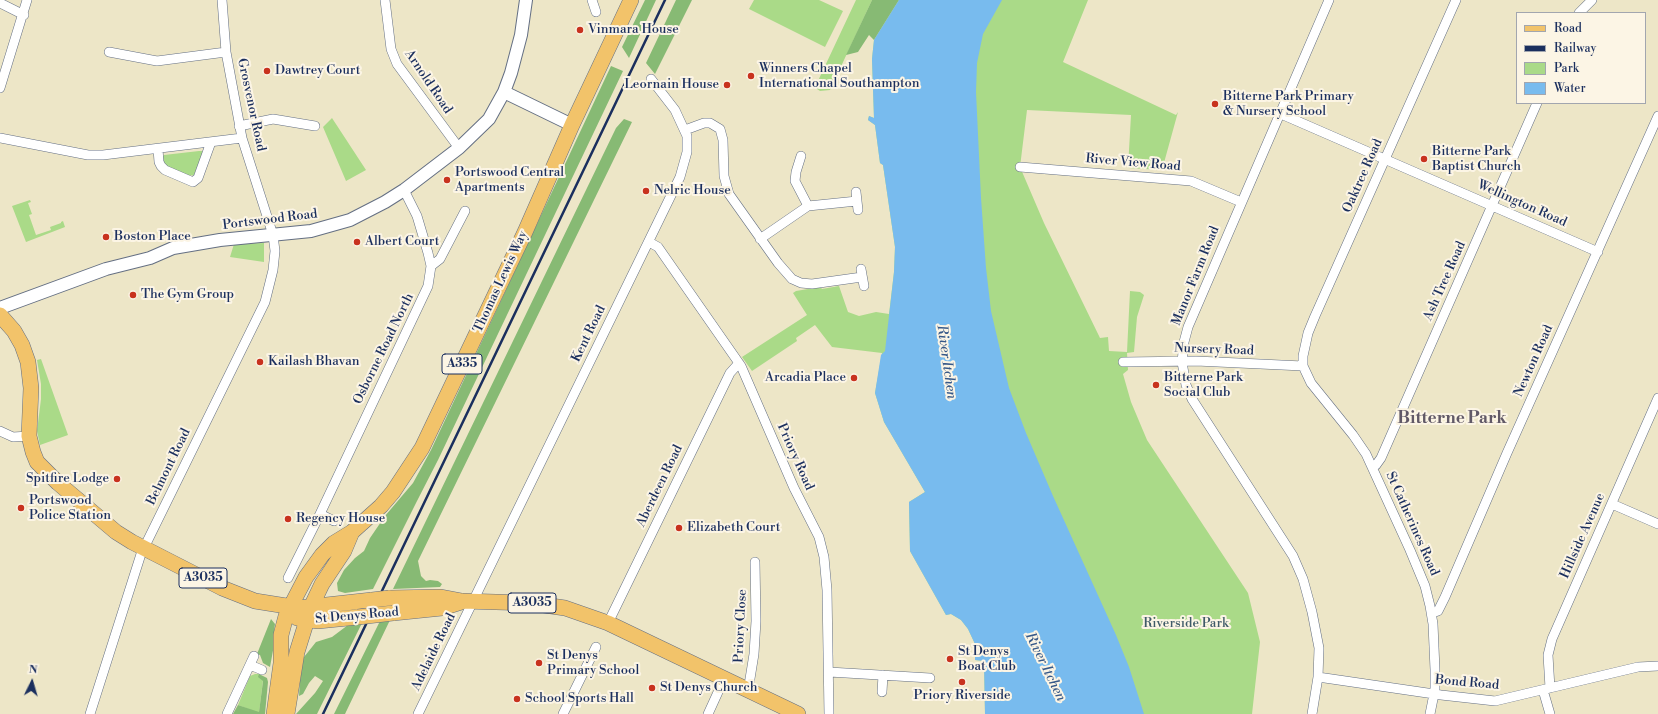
<!DOCTYPE html>
<html>
<head>
<meta charset="utf-8">
<style>
	body { margin:0 }
	#map { position:relative; width:1658px; height:714px; overflow:hidden; background:#ede6c7; font-family:"Libre Bodoni",serif }
	canvas { display:block }
	.legend { position:absolute; left:1516px; top:12px; width:130px; height:92px; box-sizing:border-box; background:#fcf5e5; border:1px solid #a2a6af; margin:0; padding:5px 7px; list-style:none; font-size:12px; color:#1b2f5e }
	.legend li { display:flex; align-items:center; gap:8px; height:20px }
	.legend b { width:20px; border:1px solid #a2a6af }
	.north { position:absolute; left:12px; top:662px; width:40px; height:40px; -webkit-text-stroke:3px #fcf5e5; paint-order:stroke; rotate:5deg; font-size:11px; font-weight:700; line-height:16px; text-align:center; color:#1b2f5e }
	.north::after { content:''; display:block; margin:auto; width:14px; height:18px; background:#1b2f5e; clip-path:polygon(50% 0,100% 100%,50% 72%,0 100%) }
</style>
</head>
<body>
<div id="map">
<canvas width="1658" height="714"></canvas>
<ul class="legend">
<li><b style="height:5px;background:#f2c36a"></b>Road</li>
<li><b style="height:5px;background:#1b2f5e"></b>Railway</li>
<li><b style="height:11px;background:#aada88"></b>Park</li>
<li><b style="height:11px;background:#78bbee"></b>Water</li>
</ul>
<div class="north">N</div>
</div>
<script>
const ctx = document.querySelector('canvas').getContext('2d');
ctx.lineJoin = 'round';
function paint(path, color) {
  ctx.fillStyle = color;
  ctx.fill(path, 'evenodd');
}
function toPath(rows) {
  const path = new Path2D();
  for (const r of rows) {
    path.moveTo(r[0], r[1]);
    for (let i = 2; i < r.length; i += 2) path.lineTo(r[i], r[i + 1]);
  }
  return path;
}
function stroke(path, color, width, dash) {
  ctx.strokeStyle = color;
  ctx.lineWidth = width;
  ctx.lineCap = dash ? 'butt' : 'round';
  ctx.setLineDash(dash || []);
  ctx.stroke(path);
}
function write(font, color, halo, rows, align = 'center') {
  ctx.font = font + ' "Libre Bodoni",serif';
  ctx.lineWidth = 4;
  ctx.setLineDash([]);
  ctx.textBaseline = 'middle';
  ctx.strokeStyle = halo;
  ctx.fillStyle = color;
  for (const [text, x, y, turn = 0] of rows) {
    ctx.save();
    ctx.translate(x, y);
    ctx.rotate((+turn || 0) * Math.PI / 180);
    ctx.textAlign = isNaN(turn) ? turn : align;
    if (halo) ctx.strokeText(text, 0, 0);
    ctx.fillText(text, 0, 0);
    ctx.restore();
  }
}
paint(toPath([
	[754,0,819,0,843,11,825,47,749,9],
	[856,0,872,0,830,90,820,91,817,89,817,83],
	[899,0,1088,0,1063,62,1176,115,1178,112,1162,170,1128,168,1131,115,1027,110,1020,167,1044,223,1100,338,1108,337,1109,351,1127,352,1130,291,1140,292,1144,295,1137,317,1134,352,1127,353,1128,370,1123,374,1131,402,1147,440,1248,593,1260,642,1252,714,985,714,984,661,975,660,975,644,968,629,961,620,951,614,946,615,910,551,909,502,925,492,884,422,875,393,882,353,832,347,815,325,796,338,797,341,752,371,742,357,807,315,793,293,796,291,808,289,819,285,822,289,839,286,848,312,859,316,876,312,889,314,894,272,895,247,883,165,880,163,875,125,868,120,869,116,874,118,872,59,874,40],
	[332,118,366,170,346,181,323,127],
	[199,151,202,151,203,153,194,175,188,176,164,165,162,158,164,155],
	[30,200,31,202,28,203,32,214,29,215,36,235,51,230,50,227,61,223,61,222,63,221,65,227,26,242,12,206],
	[264,243,264,262,230,257,234,244],
	[41,359,68,435,40,445,37,431,41,399,41,384,37,360],
	[255,674,259,674,263,680,259,713,238,705,250,676]
]), '#aada88');
paint(toPath([
	[645,0,656,0,629,58,622,47],
	[676,0,692,0,655,74,646,63],
	[872,0,899,0,874,40,869,35,858,52,846,55],
	[611,66,623,71,438,460,417,501,373,589,345,593,338,591,337,583,344,570,355,558,364,551,370,538,385,516,413,483,431,450],
	[624,119,632,122,418,561,421,576,426,581,430,580,438,581,442,584,440,587,393,589,616,128],
	[271,619,275,624,274,632,276,634,270,667,263,663,260,655,257,654],
	[390,620,345,714,334,714,380,621],
	[362,623,317,714,296,714,315,693,323,681,315,676,309,683,303,694,299,696,301,665,304,657,316,642,332,637,348,625],
	[259,674,267,678,268,682,265,714,233,714,238,705,259,712,263,681,258,677]
]), '#87ba74');
paint(toPath([
	[899,0,1002,0,983,34,977,63,976,92,981,198,986,268,991,311,1009,388,1026,433,1053,496,1116,635,1129,667,1144,714,985,714,984,661,975,660,975,644,968,629,961,620,951,614,946,615,910,551,909,502,925,492,884,422,875,393,881,355,885,351,894,272,895,247,883,165,880,163,875,125,868,120,869,116,874,118,872,59,874,40]
]), '#78bbee');
const minor = toPath([
	[385,0,391,49,397,64,459,148],
	[592,0,596,12],
	[0,3,24,15],
	[1579,13,1592,0],
	[109,52,157,61,226,52],
	[0,88,27,0],
	[1281,114,1598,252],
	[239,126,273,119,315,126],
	[685,130,704,123,710,123,720,129,723,140,724,176,729,194,778,263,792,279,801,283,812,284,862,277],
	[0,138,88,155,103,155,242,138],
	[158,149,159,162,161,166,165,170,193,182,198,178,211,142],
	[801,156,796,172,795,181,808,206],
	[1020,167,1191,181,1241,202],
	[856,192,858,210],
	[760,239,808,206,857,201],
	[649,242,658,247,741,366,794,488,819,537,824,557,827,590,829,714],
	[431,266,440,259,465,211],
	[861,269,864,286],
	[1123,362,1196,361,1303,366],
	[0,431,13,437,29,436],
	[1372,467,1376,465,1381,458,1537,103],
	[1612,504,1658,524],
	[320,514,334,521],
	[288,578,320,514,428,286,431,266,428,253,417,216,404,190],
	[1432,613,1438,611,1445,597,1507,453,1658,116],
	[608,623,730,373,739,363],
	[250,665,262,670],
	[829,672,930,678],
	[1318,677,1441,695,1495,701,1638,667,1658,666],
	[1550,688,1548,655,1552,639,1658,398],
	[1543,690,1550,714],
	[748,691,754,654,756,621,755,562],
	[882,692,883,675],
	[90,714,141,554,265,302,273,270,275,251,273,235,242,138,226,52,222,0],
	[227,714,254,656],
	[418,714,680,177,687,152,687,136,675,110,651,79],
	[563,714,596,647],
	[708,714,724,679],
	[1312,714,1318,677,1319,648,1312,612,1303,579,1293,556,1192,399,1186,385,1182,362,1184,342,1188,327,1329,0],
	[1430,714,1435,689,1435,670,1433,624,1430,606,1425,586,1410,550,1366,454,1353,435,1311,383,1303,366,1303,356,1308,333,1315,316,1456,0]
]);
const tertiary = toPath([
	[504,92,572,125],
	[0,308,106,269,150,258,173,248,220,240,311,231,350,220,385,202,404,190,459,148,489,119,504,92,511,73,521,35,526,0]
]);
const primary = toPath([
	[0,315,14,331,22,345,28,362,31,388,29,436,33,452,37,462,58,483,116,532,132,542,222,588,255,601,299,608,372,600],
	[389,598,441,597,462,601,530,603,565,608,608,623,798,714],
	[393,613,442,608,461,602],
	[297,618,318,621,358,617],
	[274,714,281,663,281,635,286,616,295,598,306,577,322,555,334,543,352,532,381,506,393,492,422,448,525,232,572,125,631,0],
	[287,714,297,652,311,607,322,584,344,551,352,532]
]);
stroke(minor, '#646f83', 10);
stroke(tertiary, '#646f83', 14);
stroke(primary, '#646f83', 16);
stroke(minor, '#fff', 9);
stroke(tertiary, '#fff', 12);
stroke(primary, '#f2c36a', 15);
stroke(toPath([
	[323,714,665,0]
]), '#1b2f5e', 2.5);
const primaryBridge = toPath([
	[372,600,389,598],
	[358,617,393,613]
]);
stroke(primaryBridge, '#646f83', 16, []);
stroke(primaryBridge, '#f2c36a', 15);
for (const [x, y, r, color] of [
	[580,30,4,"#c8321e"],
	[267,71,4,"#c8321e"],
	[751,76,4,"#c8321e"],
	[727,85,4,"#c8321e"],
	[1215,104,4,"#c8321e"],
	[1424,159,4,"#c8321e"],
	[447,180,4,"#c8321e"],
	[646,191,4,"#c8321e"],
	[106,237,4,"#c8321e"],
	[357,242,4,"#c8321e"],
	[133,295,4,"#c8321e"],
	[260,362,4,"#c8321e"],
	[854,378,4,"#c8321e"],
	[1156,385,4,"#c8321e"],
	[117,479,4,"#c8321e"],
	[21,508,4,"#c8321e"],
	[288,519,4,"#c8321e"],
	[679,528,4,"#c8321e"],
	[950,659,4,"#c8321e"],
	[539,663,4,"#c8321e"],
	[962,682,4,"#c8321e"],
	[652,688,4,"#c8321e"],
	[517,699,4,"#c8321e"]
]) {
  const dot = new Path2D();
  dot.arc(x, y, r, 0, 2 * Math.PI);
  ctx.fillStyle = color;
  ctx.fill(dot);
  stroke(dot, '#fcf5e5', 1.5);
}
for (const [x, y, w] of [
	[462,364,40],
	[203,578,48],
	[532,603,48]
]) {
  const box = new Path2D();
  box.roundRect(x - w / 2, y - 10, w, 20, 3);
  ctx.fillStyle = '#fcf5e5';
  ctx.fill(box);
  stroke(box, '#1b2f5e', 1);
}
write('bold 12px', '#1b2f5e', null, [
	["A335",462,364],
	["A3035",203,578],
	["A3035",532,603]
]);
write('13px', '#1b2f5e', '#fcf5e5', [
	["Vinmara House",588,30],
	["Winners Chapel",759,69],
	["International Southampton",759,84],
	["Dawtrey Court",275,71],
	["Leornain House",719,85,"right"],
	["Bitterne Park Primary",1223,97],
	["& Nursery School",1223,112],
	["Bitterne Park",1432,152],
	["Baptist Church",1432,167],
	["Portswood Central",455,173],
	["Apartments",455,188],
	["Nelric House",654,191],
	["Boston Place",114,237],
	["Albert Court",365,242],
	["The Gym Group",141,295],
	["Kailash Bhavan",268,362],
	["Arcadia Place",846,378,"right"],
	["Bitterne Park",1164,378],
	["Social Club",1164,393],
	["Spitfire Lodge",109,479,"right"],
	["Portswood",29,501],
	["Police Station",29,516],
	["Regency House",296,519],
	["Elizabeth Court",687,528],
	["St Denys",958,652],
	["Boat Club",958,667],
	["St Denys",547,656],
	["Primary School",547,671],
	["St Denys Church",660,688],
	["Priory Riverside",962,696,"center"],
	["School Sports Hall",525,699]
], 'left');
write('13px', '#1b2f5e', '#fcf5e5', [
	["Arnold Road",428,82,56],
	["Grosvenor Road",251,105,78],
	["River View Road",1133,163,5],
	["Oaktree Road",1363,176,-66],
	["Wellington Road",1522,204,24],
	["Portswood Road",270,220,-7],
	["Manor Farm Road",1196,276,-68],
	["Ash Tree Road",1445,281,-66],
	["Thomas Lewis Way",501,282,-65],
	["Kent Road",589,334,-64],
	["Osborne Road North",384,349,-64],
	["Nursery Road",1214,350,2],
	["Newton Road",1534,361,-66],
	["Priory Road",795,457,66],
	["Belmont Road",169,467,-64],
	["Aberdeen Road",660,486,-64],
	["St Catherines Road",1412,524,66],
	["Hillside Avenue",1583,536,-66],
	["St Denys Road",357,616,-5],
	["Priory Close",741,626,-87],
	["Adelaide Road",434,652,-64],
	["Bond Road",1467,683,5]
]);
write('13px', '#3f5a68', '#fcf5e5', [
	["Riverside Park",1186,624]
]);
write('italic 14px', '#375989', '#fcf5e5', [
	["River Itchen",946,362,82],
	["River Itchen",1045,667,64]
]);
write('bold 17px', '#615967', '#fcf5e5', [
	["Bitterne Park",1452,419]
]);
</script>
</body>
</html>
